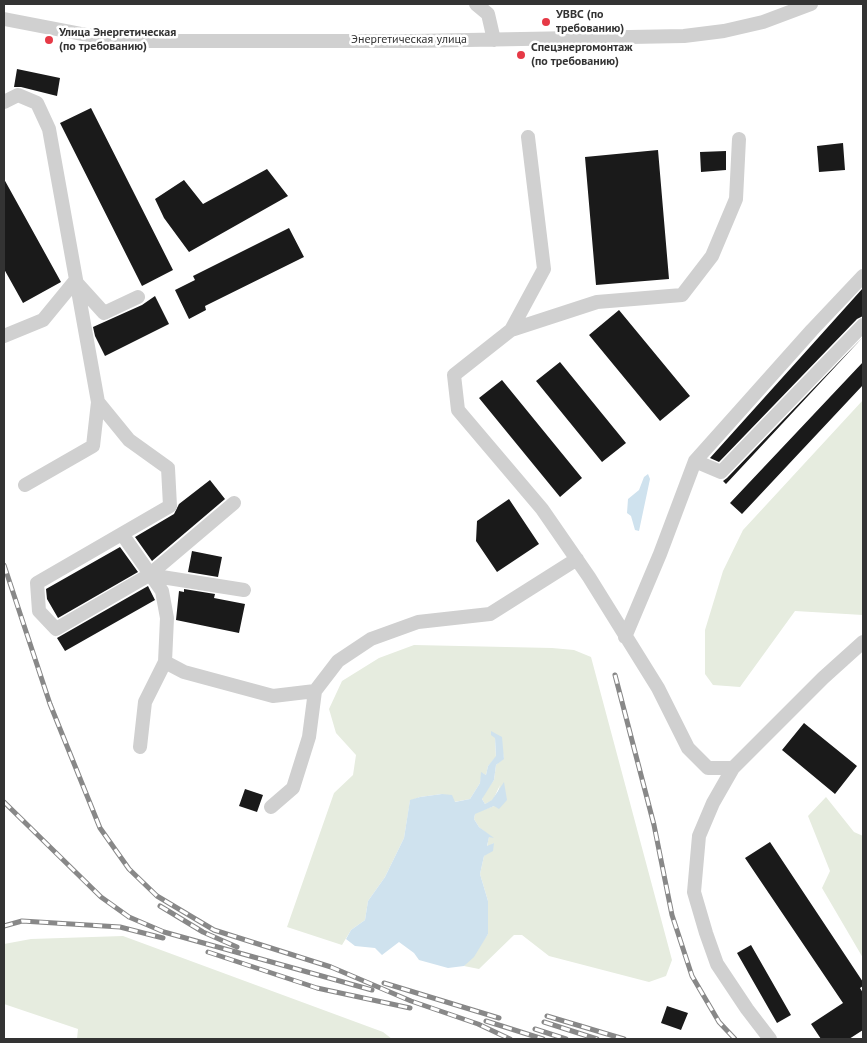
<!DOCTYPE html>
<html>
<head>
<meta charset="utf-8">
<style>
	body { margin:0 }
	#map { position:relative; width:867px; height:1043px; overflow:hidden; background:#fff; font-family:"PT Sans",sans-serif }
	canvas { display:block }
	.frame { position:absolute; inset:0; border:5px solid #333; pointer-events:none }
</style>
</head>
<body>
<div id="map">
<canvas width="867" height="1043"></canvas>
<div class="frame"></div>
</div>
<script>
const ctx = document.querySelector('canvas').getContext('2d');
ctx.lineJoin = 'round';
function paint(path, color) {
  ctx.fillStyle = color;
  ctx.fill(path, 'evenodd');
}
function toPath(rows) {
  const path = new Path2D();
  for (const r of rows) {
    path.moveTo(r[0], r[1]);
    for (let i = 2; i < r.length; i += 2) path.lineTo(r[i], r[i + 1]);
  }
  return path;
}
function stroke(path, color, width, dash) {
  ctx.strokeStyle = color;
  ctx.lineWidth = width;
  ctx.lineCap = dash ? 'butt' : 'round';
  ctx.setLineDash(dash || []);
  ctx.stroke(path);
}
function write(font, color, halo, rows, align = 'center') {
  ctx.font = font + ' "PT Sans",sans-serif';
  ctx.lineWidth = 5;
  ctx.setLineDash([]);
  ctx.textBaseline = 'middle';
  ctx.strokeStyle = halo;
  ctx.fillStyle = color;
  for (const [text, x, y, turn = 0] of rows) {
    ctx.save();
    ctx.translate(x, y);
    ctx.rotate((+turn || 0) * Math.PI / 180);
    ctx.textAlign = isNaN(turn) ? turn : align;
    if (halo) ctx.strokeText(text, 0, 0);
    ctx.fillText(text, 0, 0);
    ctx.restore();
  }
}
paint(toPath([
	[863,400,863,615,795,611,740,687,713,685,705,674,705,630,723,571,743,530],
	[414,645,552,648,574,650,591,657,672,960,666,976,649,982,549,956,522,935,514,935,479,969,464,966,488,934,488,901,480,874,484,856,494,843,487,847,489,836,491,837,479,827,474,819,475,813,494,806,500,785,493,800,485,804,482,799,484,794,494,780,496,765,504,758,502,749,495,738,496,757,488,766,486,775,482,773,480,783,470,799,454,802,442,794,420,797,410,801,404,838,385,877,368,901,365,920,351,930,342,945,287,927,334,793,353,775,356,755,336,733,329,709,342,681,379,658],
	[826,797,854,832,863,836,863,958,822,888,830,871,808,816],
	[123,936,383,1032,392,1039,77,1039,78,1029,4,1004,4,944,31,939]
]), '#e6ecdf');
paint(toPath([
	[648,474,650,479,639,531,635,530,631,516,627,513,628,499,639,490,644,477],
	[491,731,502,737,504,759,496,765,494,780,482,799,485,804,492,800,504,782,507,800,499,809,494,806,475,814,474,819,479,827,494,838,489,837,487,846,494,843,493,851,484,856,480,874,488,901,488,934,474,957,464,966,448,968,419,960,414,953,399,942,382,955,375,948,355,946,346,939,351,930,365,920,368,901,385,877,404,838,410,800,420,797,442,794,452,795,455,802,470,799,480,783,481,772,486,775,488,766,496,756,495,738,491,735]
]), '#cfe2ee');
paint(toPath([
	[17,69,60,78,57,96,21,87,14,87],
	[91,108,173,270,142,286,60,123],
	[843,143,845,170,819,172,817,146],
	[658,150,669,279,596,285,585,157],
	[726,151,726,170,701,172,700,152],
	[267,169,288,196,189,252,164,218,155,199,184,180,203,204],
	[4,179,61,282,23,303,4,269],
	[289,228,304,257,205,306,206,310,189,319,175,290,195,280,193,276],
	[863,288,863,316,857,319,719,462,710,458],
	[155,296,169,324,105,356,95,336,93,327,142,305],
	[619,310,690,396,660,421,589,335],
	[863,337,726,484,723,481,727,478],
	[560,362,626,443,602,462,536,381],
	[863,362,863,385,742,514,730,503],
	[502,380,582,478,560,497,479,398],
	[210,480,225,499,152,561,135,537,174,514,179,504],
	[509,499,539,544,497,572,476,541,477,521],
	[120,547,138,572,58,618,47,599,46,589],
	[192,551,222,557,218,577,188,572],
	[148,586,155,600,65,651,57,638],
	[184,589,215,594,214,598,245,604,239,633,176,620,179,591,184,592],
	[804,723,857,766,835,794,782,750],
	[245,789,263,795,257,812,239,806],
	[770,842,863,982,863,986,860,988,863,993,863,1030,849,1039,821,1039,811,1024,843,1003,745,858],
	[751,945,791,1015,777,1023,737,953],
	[667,1006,688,1013,681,1030,661,1023]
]), '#1a1a1a');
stroke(toPath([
	[476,4,488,14,494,40],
	[4,19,87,35,150,41,413,41,684,36,724,31,763,22,811,4],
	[4,102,18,95,37,103,49,129,98,402,93,446,25,485],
	[528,137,544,269,511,330,454,375,458,410,542,509,589,577,658,688,688,748,708,768,733,768],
	[75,281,104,313,138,297],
	[511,330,597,302,682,295,712,256,736,199,739,139],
	[4,336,43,320,75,281],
	[98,402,129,440,168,468,170,506,37,583,39,611,56,629,149,575,234,503],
	[695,461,721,472,863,325],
	[122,534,162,591,167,618,165,662,145,702,140,747],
	[149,575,244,590],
	[625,637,660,554,695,461,812,330,863,276],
	[165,662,184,672,273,696,315,691,338,661,371,639,418,622,490,614,577,559],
	[271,807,293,788,309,737,315,691],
	[770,1039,747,1009,717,964,706,933,694,892,699,836,713,803,733,768,823,678,863,642]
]), '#d0d0d0', 14);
const rail = toPath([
	[4,565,50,704,100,828,129,869,157,896,214,930,331,967,411,1001,478,1024,510,1039],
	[615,675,654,825,672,915,692,976,719,1022,735,1039],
	[4,802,101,897,129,917,164,932,372,990],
	[160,906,203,932,237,947],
	[4,926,22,921,120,927,163,938],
	[208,952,317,988,410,1008],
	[384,983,499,1018],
	[547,1016,624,1039],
	[486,1021,543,1039],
	[544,1022,597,1039],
	[535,1029,566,1039]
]);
stroke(rail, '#888', 5);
stroke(rail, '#fff', 3, [9]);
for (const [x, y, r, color] of [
	[546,22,5,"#e63946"],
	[49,40,5,"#e63946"],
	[521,55,5,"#e63946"]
]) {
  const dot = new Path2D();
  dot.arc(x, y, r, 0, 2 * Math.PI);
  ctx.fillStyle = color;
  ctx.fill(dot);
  stroke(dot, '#fff', 2);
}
write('bold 12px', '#333', '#fff', [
	["УВВС (по",556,15],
	["требованию)",556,29],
	["Улица Энергетическая",59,33],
	["(по требованию)",59,47],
	["Спецэнергомонтаж",531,48],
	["(по требованию)",531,62]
], 'left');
write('12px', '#333', '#fff', [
	["Энергетическая улица",409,40]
]);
</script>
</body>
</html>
